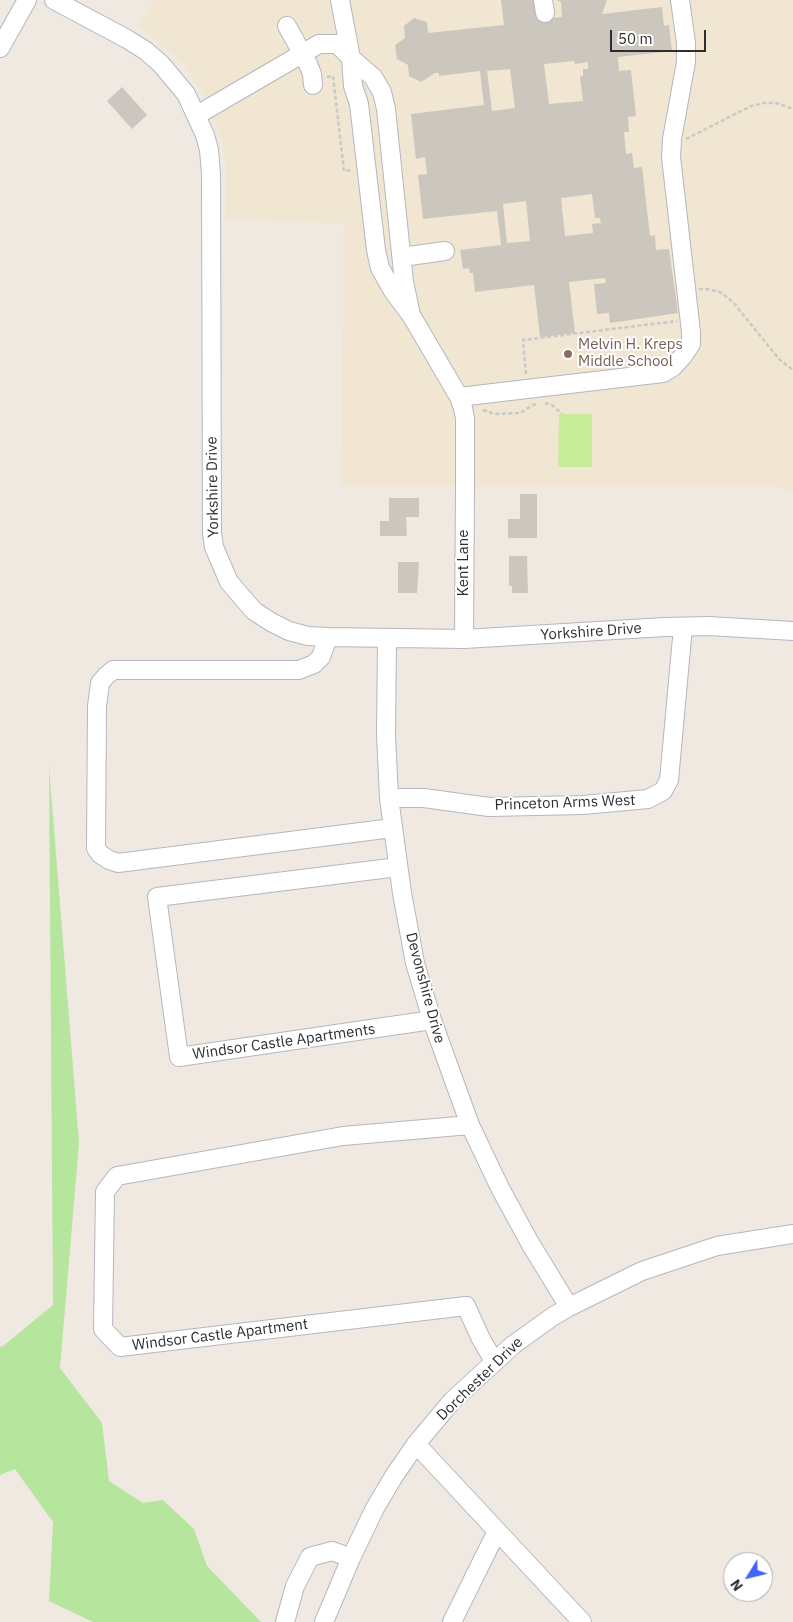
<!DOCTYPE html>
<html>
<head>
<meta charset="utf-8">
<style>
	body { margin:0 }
	#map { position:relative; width:793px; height:1622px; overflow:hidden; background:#efe9e1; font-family:"IBM Plex Sans",sans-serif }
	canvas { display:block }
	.north { position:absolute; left:723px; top:1552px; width:50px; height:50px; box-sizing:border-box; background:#fff; border:1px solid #ababab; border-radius:50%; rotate:234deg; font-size:14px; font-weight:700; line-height:20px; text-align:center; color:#2e2e2e }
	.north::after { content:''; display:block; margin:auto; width:18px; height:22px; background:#4264fb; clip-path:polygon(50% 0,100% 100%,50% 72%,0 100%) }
	.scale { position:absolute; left:610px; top:30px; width:96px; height:22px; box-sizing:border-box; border:2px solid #2e2e2e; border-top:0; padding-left:6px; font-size:15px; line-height:18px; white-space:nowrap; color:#2e2e2e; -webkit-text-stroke:4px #fff; paint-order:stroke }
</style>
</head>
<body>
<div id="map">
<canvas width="793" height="1622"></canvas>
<div class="north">N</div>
<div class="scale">50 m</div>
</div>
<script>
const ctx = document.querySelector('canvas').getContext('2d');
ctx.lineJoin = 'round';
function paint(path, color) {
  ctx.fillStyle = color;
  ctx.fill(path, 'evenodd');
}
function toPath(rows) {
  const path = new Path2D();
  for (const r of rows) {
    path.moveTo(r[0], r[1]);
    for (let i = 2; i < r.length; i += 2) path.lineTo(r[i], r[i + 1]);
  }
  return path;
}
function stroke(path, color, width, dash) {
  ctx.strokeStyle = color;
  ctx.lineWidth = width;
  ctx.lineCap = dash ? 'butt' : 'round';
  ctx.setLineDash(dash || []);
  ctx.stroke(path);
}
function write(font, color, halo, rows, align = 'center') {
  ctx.font = font + ' "IBM Plex Sans",sans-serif';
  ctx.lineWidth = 4;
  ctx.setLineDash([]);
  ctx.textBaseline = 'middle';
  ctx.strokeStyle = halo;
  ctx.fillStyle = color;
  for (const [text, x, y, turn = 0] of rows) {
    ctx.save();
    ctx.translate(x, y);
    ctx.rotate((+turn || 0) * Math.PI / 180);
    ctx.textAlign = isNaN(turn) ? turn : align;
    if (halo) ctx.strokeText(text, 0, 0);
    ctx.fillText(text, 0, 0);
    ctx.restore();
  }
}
paint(toPath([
	[155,0,793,0,793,491,774,486,341,486,344,223,226,220,226,165,222,140,200,89,185,67,170,52,139,26]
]), '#f0e6d1');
paint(toPath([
	[49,766,79,1143,60,1368,102,1423,109,1481,143,1503,163,1500,194,1529,207,1566,261,1622,93,1622,49,1601,53,1522,15,1469,0,1475,0,1346,2,1347,53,1305]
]), '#b6e59e');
paint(toPath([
	[559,414,592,414,592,467,558,467]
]), '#c9ec9a');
paint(toPath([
	[501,0,534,0,537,20,562,17,561,2,556,0,607,0,602,14,662,7,664,26,669,25,672,51,618,57,619,71,631,70,636,116,628,117,629,132,624,132,626,154,632,153,634,168,642,167,650,236,655,235,656,250,669,249,678,313,610,323,609,313,597,314,594,284,606,283,605,278,569,282,575,333,540,337,534,285,475,292,473,273,470,273,469,268,463,269,460,250,501,245,497,211,423,219,418,175,427,174,425,157,416,159,411,114,484,105,480,71,439,76,439,73,435,73,421,82,409,76,408,65,397,59,395,45,405,38,404,26,414,18,427,22,428,33,504,25],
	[574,61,575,64,588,62,588,69,583,69,583,76,580,76,583,101,549,104,544,64],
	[510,69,515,108,492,111,487,71],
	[592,194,595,218,600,218,601,223,592,224,593,233,565,236,561,198],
	[526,201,530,241,507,243,503,204],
	[122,87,147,115,132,129,107,101],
	[520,494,537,494,537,538,508,538,508,519,520,519],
	[389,498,419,498,419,517,406,517,407,536,380,536,380,521,389,521],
	[509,556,527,556,528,593,512,593,512,586,509,586],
	[398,562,419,562,417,593,398,593]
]), '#cbc7bf');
const minor = toPath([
	[54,0,127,39,146,51,161,64,186,94,205,135,209,150,211,174,212,533,214,547,229,582,254,611,271,622,289,631,308,636,328,637,464,639,665,627,709,626,793,631],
	[340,0,351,58,373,77,382,92,386,109,404,282,410,310],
	[543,0,545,13],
	[287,26,308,64,312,74,313,85],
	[0,48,27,0],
	[197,115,319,44,337,44,351,58,353,86,359,104,376,250,380,268,393,291,411,315,459,397,463,408,465,418,465,487,464,639],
	[402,257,445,251],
	[459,397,663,373,673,367,683,356,691,344,691,332,671,157,672,139,686,62,686,43,680,0],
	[328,637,321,657,314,664,299,670,113,670,106,676,100,683,97,706,96,848,100,854,109,860,118,863,392,828],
	[387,639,386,735,389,798,402,893,415,963,432,1020,470,1125,500,1188,530,1243,569,1307],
	[389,798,424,798,489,807,583,805,648,799,663,791,669,780,683,627],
	[398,867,157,897,179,1057,432,1020],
	[470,1125,343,1136,117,1176,105,1192,103,1329,120,1347,466,1306,481,1339,494,1361],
	[416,1444,582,1622],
	[285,1622,295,1586,310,1557,332,1551,351,1558],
	[324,1622,351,1558,375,1508,394,1476,416,1444,452,1401,513,1345,552,1317,569,1307,642,1271,717,1246,793,1234],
	[452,1622,497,1531]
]);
stroke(minor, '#b4b7c1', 20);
stroke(toPath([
	[327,77,333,76,344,171,352,170],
	[686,139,751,106,764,103,776,103,793,109],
	[699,289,707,289,720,292,733,302,770,348,780,360,793,370],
	[526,374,523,340,677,321],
	[545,403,552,405,562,414],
	[483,410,495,414,520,413,533,405,539,404]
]), '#c9c9c9', 2.5, [4, 2.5]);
stroke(minor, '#fff', 18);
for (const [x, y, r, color] of [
	[568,354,5,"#8d6e63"]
]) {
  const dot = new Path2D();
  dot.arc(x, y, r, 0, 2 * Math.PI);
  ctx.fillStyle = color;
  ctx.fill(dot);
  stroke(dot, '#fff', 2);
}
write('15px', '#785e54', '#fff', [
	["Melvin H. Kreps",578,345],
	["Middle School",578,362]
], 'left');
write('15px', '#2e2e2e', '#fff', [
	["Yorkshire Drive",213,487,-91],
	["Kent Lane",464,563,-90],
	["Yorkshire Drive",591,632,-4],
	["Princeton Arms West",565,803,-2],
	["Devonshire Drive",425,988,75],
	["Windsor Castle Apartments",284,1042,-8],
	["Windsor Castle Apartment",220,1335,-7],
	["Dorchester Drive",480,1379,-44]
]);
</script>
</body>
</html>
